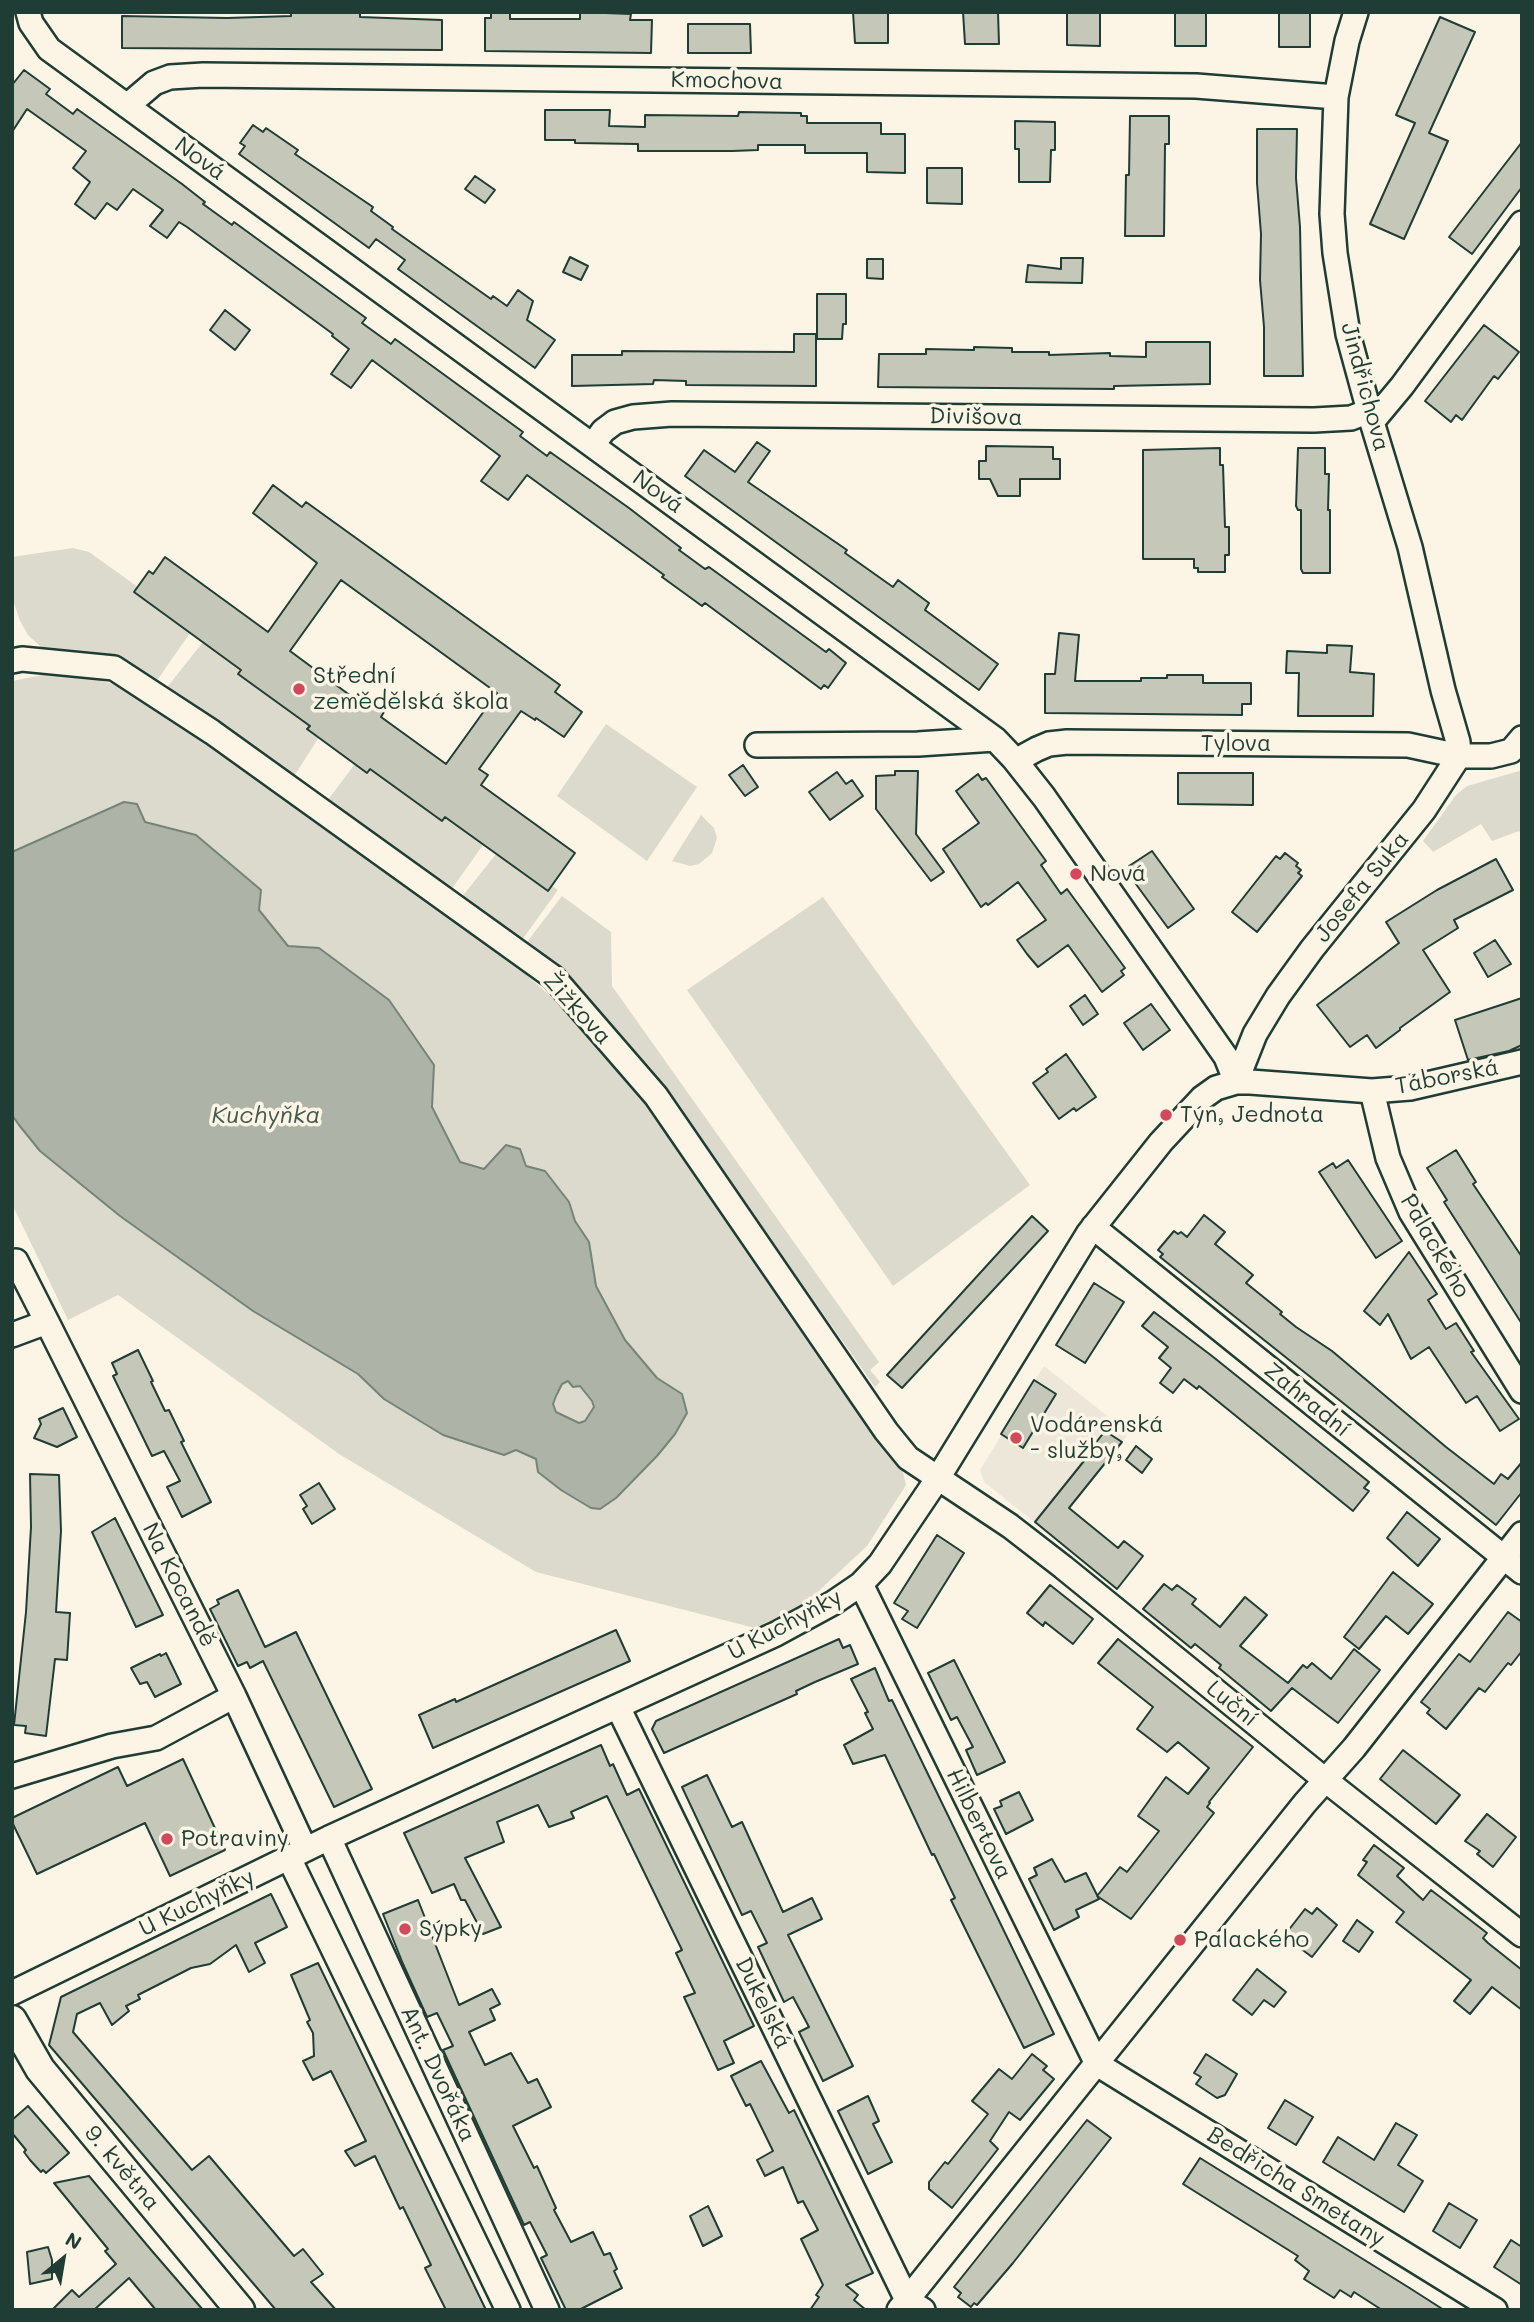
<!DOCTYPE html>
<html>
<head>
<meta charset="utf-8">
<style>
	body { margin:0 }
	#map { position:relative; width:1534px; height:2322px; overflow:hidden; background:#fcf5e5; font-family:Mali,sans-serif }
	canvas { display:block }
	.frame { position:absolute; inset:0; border:14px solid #1f3d34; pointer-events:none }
	.north { position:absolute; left:28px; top:2224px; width:70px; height:70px; -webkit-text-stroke:5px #fcf5e5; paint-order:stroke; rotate:30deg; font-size:19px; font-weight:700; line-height:28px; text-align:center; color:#1f3d34 }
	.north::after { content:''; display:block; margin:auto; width:24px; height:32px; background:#1f3d34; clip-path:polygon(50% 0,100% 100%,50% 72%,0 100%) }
</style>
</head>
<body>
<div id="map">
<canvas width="1534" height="2322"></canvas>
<div class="frame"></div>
<div class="north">N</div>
</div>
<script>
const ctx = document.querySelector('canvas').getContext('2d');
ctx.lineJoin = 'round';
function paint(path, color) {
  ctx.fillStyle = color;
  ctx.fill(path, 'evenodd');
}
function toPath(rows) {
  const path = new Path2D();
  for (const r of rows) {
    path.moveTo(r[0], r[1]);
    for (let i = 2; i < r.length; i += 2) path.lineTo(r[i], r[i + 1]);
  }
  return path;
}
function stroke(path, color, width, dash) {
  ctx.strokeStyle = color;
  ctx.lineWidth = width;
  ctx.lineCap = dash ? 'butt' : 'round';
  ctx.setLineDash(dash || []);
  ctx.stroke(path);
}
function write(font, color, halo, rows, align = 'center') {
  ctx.font = font + ' Mali,sans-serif';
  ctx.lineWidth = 7;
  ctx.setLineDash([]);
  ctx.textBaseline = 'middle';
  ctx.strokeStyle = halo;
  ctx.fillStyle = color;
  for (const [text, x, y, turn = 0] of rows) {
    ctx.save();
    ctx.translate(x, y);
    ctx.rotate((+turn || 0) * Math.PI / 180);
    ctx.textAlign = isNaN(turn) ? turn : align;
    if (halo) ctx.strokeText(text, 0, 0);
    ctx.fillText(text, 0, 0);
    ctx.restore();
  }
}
paint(toPath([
	[1044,1366,1129,1433,1048,1533,984,1482,980,1470]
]), '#ece7d8');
paint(toPath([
	[73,548,89,552,142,590,190,633,158,679,151,681,49,651,42,648,28,635,20,621,12,597,12,557],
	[203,642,241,670,238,675,310,726,307,730,319,737,293,778,169,693,168,686],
	[48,674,80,675,120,686,152,704,518,967,558,1003,637,1093,902,1469,906,1485,867,1546,809,1600,759,1629,536,1572,339,1454,118,1295,68,1320,12,1204,12,1115,40,1151,120,1216,253,1311,358,1374,384,1399,536,1459,600,1509,616,1498,657,1456,681,1394,657,1378,625,1340,596,1286,589,1242,575,1221,569,1202,526,1166,520,1149,484,1169,460,1162,432,1107,434,1065,389,1000,319,948,288,946,259,910,261,890,196,835,145,822,137,804,124,802,12,852,12,681],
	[606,724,697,787,647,861,557,796],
	[355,764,367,772,370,769,441,821,445,817,483,845,451,890,327,801],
	[1519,771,1522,772,1522,836,1519,831,1492,841,1481,824,1433,852,1423,841,1456,795,1467,786],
	[701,815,714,828,717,838,712,853,699,864,690,866,672,861],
	[496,854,547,891,552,886,558,890,522,940,515,943,461,898],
	[562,896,611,932,612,986,879,1362,870,1370,880,1382,875,1387,656,1078,581,991,525,951,527,942],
	[823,897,1030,1185,893,1286,687,990],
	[568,1381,574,1387,580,1386,592,1401,594,1407,585,1421,579,1423,556,1412,553,1404,556,1396,562,1384]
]), '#dcdacc');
const water = toPath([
	[124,802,137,804,145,822,196,835,261,890,259,910,288,946,319,948,389,1000,434,1065,432,1107,460,1162,484,1169,506,1145,520,1149,526,1166,545,1171,569,1202,575,1221,589,1242,596,1286,625,1340,657,1378,682,1394,687,1413,675,1434,657,1456,616,1498,600,1509,591,1508,561,1490,538,1472,536,1459,516,1450,504,1455,443,1435,384,1399,358,1374,253,1311,120,1216,40,1151,19,1125,12,1115,12,852,124,802],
	[568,1381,573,1387,580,1386,592,1401,594,1407,585,1421,579,1423,556,1412,553,1404,556,1396,562,1384,568,1381]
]);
paint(water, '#aeb3a7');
stroke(water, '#758479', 2);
const building = toPath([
	[291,12,360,13,360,17,442,20,442,50,122,48,122,16,227,18,291,16,291,12],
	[491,12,510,12,510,19,580,19,580,12,631,14,630,20,652,20,651,53,485,51,485,18,491,18,491,12],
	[853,12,888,12,888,43,855,43,853,12],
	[963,12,998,12,999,44,965,44,963,12],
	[1067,12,1100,12,1100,46,1067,45,1067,12],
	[1175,12,1206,12,1206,46,1175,46,1175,12],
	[1279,12,1310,12,1310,47,1279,47,1279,12],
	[1440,17,1475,32,1429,133,1448,141,1404,239,1370,224,1415,123,1396,115,1440,17],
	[688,24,750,24,751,53,688,53,688,24],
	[24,70,50,89,46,94,73,114,77,109,182,184,205,202,203,204,232,225,234,222,366,318,362,323,391,344,395,339,523,432,520,436,547,456,550,452,629,508,681,548,679,550,705,569,709,567,826,652,829,649,846,663,828,688,824,685,821,689,705,603,702,606,662,577,664,575,527,475,508,500,498,493,481,481,500,456,372,360,351,388,331,374,349,349,332,336,333,334,187,227,179,222,167,238,150,226,163,210,133,189,117,210,107,203,95,219,75,204,90,182,73,168,86,151,27,109,12,132,12,85,24,70],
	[545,110,610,110,609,126,645,127,645,115,738,116,739,112,801,113,801,116,807,116,807,123,881,123,881,134,905,134,905,173,867,172,867,153,805,153,805,145,758,145,758,150,732,151,638,151,638,144,575,143,575,140,545,140,545,110],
	[1130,116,1169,116,1169,144,1165,144,1164,236,1125,236,1126,175,1129,175,1130,116],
	[1015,121,1055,122,1055,150,1051,150,1050,182,1019,182,1019,149,1015,149,1015,121],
	[253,125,263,132,266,128,298,150,295,154,373,207,371,211,393,227,392,229,491,299,493,296,507,306,518,290,533,301,527,320,555,340,535,368,398,269,405,260,376,239,369,248,239,154,245,146,240,143,253,125],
	[1257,129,1297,129,1296,178,1300,227,1303,376,1264,376,1264,327,1260,280,1261,234,1257,183,1257,129],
	[1522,142,1522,187,1472,254,1449,237,1522,142],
	[927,168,962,168,962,204,927,203,927,168],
	[475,176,495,190,485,203,465,189,475,176],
	[570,257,588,266,581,280,563,272,570,257],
	[1061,258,1083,258,1082,283,1026,282,1028,265,1061,269,1061,258],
	[867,259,883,259,883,279,867,278,867,259],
	[817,294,846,294,846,324,843,324,842,339,817,339,817,294],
	[225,310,250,330,235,350,210,330,225,310],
	[1484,325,1519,352,1498,379,1494,376,1462,420,1456,415,1451,422,1425,401,1484,325],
	[794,334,816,334,816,386,686,385,686,381,654,380,653,384,572,386,572,355,622,355,622,351,794,352,794,334],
	[1146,342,1210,342,1210,384,1114,386,1114,389,878,387,879,354,926,354,926,349,974,350,974,347,1012,348,1012,352,1049,352,1049,355,1110,353,1110,356,1146,357,1146,342],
	[757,442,770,451,748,482,847,550,845,553,893,587,898,580,929,603,925,610,998,664,979,690,685,476,704,450,735,472,757,442],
	[986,446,1053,447,1053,459,1060,459,1060,479,1020,479,1020,496,998,496,990,479,979,479,979,461,986,461,986,446],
	[1220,448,1220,465,1223,465,1225,527,1229,527,1229,555,1225,555,1225,572,1198,572,1198,568,1194,568,1194,559,1143,559,1143,450,1220,448],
	[1298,448,1325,448,1325,474,1329,474,1328,510,1330,510,1330,573,1303,573,1301,569,1301,510,1298,510,1296,506,1298,448],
	[273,485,302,507,306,502,560,685,555,692,582,712,564,737,536,718,535,720,521,711,479,769,488,775,481,785,575,853,548,891,445,817,442,821,370,769,367,773,307,729,310,726,238,674,241,670,134,592,149,571,153,574,165,557,268,632,317,563,253,513,273,485],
	[341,580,497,693,446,764,381,717,384,712,358,694,355,699,290,651,341,580],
	[1059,633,1079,635,1075,681,1141,681,1141,678,1167,678,1167,675,1203,675,1203,683,1251,683,1251,704,1242,704,1242,715,1045,713,1045,674,1055,674,1059,633],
	[1327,645,1352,646,1350,672,1374,674,1373,716,1298,716,1299,673,1286,673,1287,651,1327,653,1327,645],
	[743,765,758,787,745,796,729,775,743,765],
	[895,771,918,771,916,834,944,872,931,881,876,809,876,776,895,775,895,771],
	[837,772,846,784,852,780,863,796,830,820,809,792,837,772],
	[1178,773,1253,773,1253,805,1178,804,1178,773],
	[978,774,982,780,986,778,1046,861,1041,865,1061,894,1067,889,1125,968,1121,971,1124,975,1102,992,1068,945,1038,967,1027,954,1017,940,1046,920,1018,882,988,905,986,903,981,907,943,849,979,823,956,791,978,774],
	[1152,851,1194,909,1168,928,1130,876,1134,873,1129,866,1152,851],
	[1285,853,1298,863,1296,866,1301,870,1298,873,1302,876,1257,932,1232,912,1276,856,1280,859,1285,853],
	[1496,859,1513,890,1454,920,1458,928,1423,950,1450,992,1400,1028,1400,1030,1376,1048,1367,1035,1350,1047,1317,1005,1399,943,1386,922,1437,890,1496,859],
	[1495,940,1511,964,1488,977,1474,953,1495,940],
	[1085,995,1098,1014,1083,1025,1070,1006,1085,995],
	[1522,998,1522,1045,1509,1051,1468,1060,1455,1020,1522,998],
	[1151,1004,1170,1030,1143,1050,1124,1023,1151,1004],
	[1066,1054,1096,1097,1076,1111,1074,1108,1059,1119,1033,1083,1048,1072,1046,1069,1066,1054],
	[1456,1150,1476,1182,1473,1184,1522,1257,1522,1324,1444,1202,1447,1200,1427,1168,1456,1150],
	[1348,1160,1402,1241,1376,1258,1319,1172,1333,1163,1336,1168,1348,1160],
	[1204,1215,1225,1232,1215,1244,1253,1275,1246,1283,1282,1312,1280,1314,1296,1327,1332,1351,1446,1447,1494,1484,1501,1474,1508,1479,1522,1462,1522,1492,1496,1525,1160,1257,1163,1254,1158,1250,1174,1231,1178,1234,1181,1232,1187,1237,1204,1215],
	[1032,1216,1048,1231,902,1388,887,1375,1032,1216],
	[1409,1252,1437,1294,1428,1300,1446,1329,1456,1323,1474,1351,1471,1352,1519,1419,1500,1431,1477,1396,1466,1403,1429,1347,1411,1359,1388,1314,1380,1325,1364,1311,1409,1252],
	[1094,1283,1124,1302,1085,1363,1056,1345,1094,1283],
	[1154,1312,1212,1356,1369,1482,1364,1488,1369,1491,1353,1511,1199,1386,1197,1389,1184,1379,1173,1393,1160,1383,1171,1368,1159,1358,1168,1347,1142,1326,1154,1312],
	[138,1350,153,1381,151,1382,165,1411,169,1410,184,1441,181,1442,211,1502,182,1517,167,1487,180,1481,164,1451,152,1456,113,1376,117,1374,112,1363,138,1350],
	[1034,1380,1056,1394,1023,1448,1001,1434,1034,1380],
	[63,1408,77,1437,57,1447,34,1438,41,1424,39,1419,63,1408],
	[1105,1431,1122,1442,1069,1508,1118,1548,1124,1541,1143,1556,1117,1589,1035,1522,1096,1446,1094,1445,1105,1431],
	[1136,1446,1152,1459,1142,1473,1126,1460,1136,1446],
	[30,1474,59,1475,61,1531,56,1612,70,1613,67,1660,55,1659,46,1736,25,1733,26,1726,14,1725,26,1612,31,1527,30,1474],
	[319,1483,335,1509,312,1524,303,1509,307,1506,300,1495,319,1483],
	[1407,1512,1440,1539,1418,1566,1387,1538,1407,1512],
	[115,1518,163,1615,136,1627,92,1532,115,1518],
	[937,1535,964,1553,917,1628,902,1619,908,1611,894,1603,937,1535],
	[1393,1572,1433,1604,1408,1634,1386,1616,1359,1649,1344,1637,1393,1572],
	[1164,1584,1172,1590,1177,1585,1196,1599,1192,1604,1220,1627,1245,1597,1267,1615,1240,1646,1288,1683,1303,1665,1307,1668,1312,1663,1331,1679,1354,1649,1380,1670,1338,1723,1292,1688,1271,1711,1219,1668,1221,1665,1195,1644,1191,1648,1143,1609,1164,1584],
	[1050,1585,1093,1619,1073,1644,1045,1622,1043,1626,1027,1613,1050,1585],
	[238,1590,265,1647,296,1632,372,1789,334,1807,263,1661,250,1668,247,1662,238,1666,210,1609,219,1604,217,1600,238,1590],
	[1508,1612,1522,1622,1522,1651,1511,1665,1508,1663,1485,1692,1479,1688,1446,1729,1427,1713,1430,1709,1421,1702,1459,1654,1470,1662,1508,1612],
	[616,1630,630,1661,433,1748,419,1715,455,1699,456,1702,616,1630],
	[839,1639,843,1648,850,1645,858,1664,815,1682,796,1691,797,1694,664,1753,652,1729,656,1721,839,1639],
	[1118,1639,1253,1747,1209,1802,1210,1803,1207,1807,1214,1813,1131,1919,1097,1896,1120,1867,1127,1872,1159,1831,1138,1816,1166,1777,1188,1794,1209,1768,1178,1742,1167,1752,1137,1729,1153,1707,1098,1663,1118,1639],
	[166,1653,181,1684,155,1697,147,1682,140,1684,131,1668,160,1654,161,1656,166,1653],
	[954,1660,1005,1762,977,1775,966,1750,973,1747,957,1717,951,1720,928,1673,954,1660],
	[875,1668,889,1701,892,1700,1054,2034,1024,2048,951,1900,955,1898,934,1854,932,1855,885,1755,853,1764,844,1745,873,1729,865,1713,868,1712,851,1679,875,1668],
	[601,1745,610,1766,613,1764,627,1795,639,1789,754,2026,724,2041,734,2063,718,2070,684,1997,695,1993,676,1953,682,1950,607,1796,571,1812,574,1818,549,1827,538,1805,497,1822,504,1842,465,1858,501,1927,483,1934,465,1900,461,1900,454,1884,432,1893,404,1833,601,1745],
	[1403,1750,1460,1795,1436,1824,1380,1779,1403,1750],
	[183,1759,225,1850,170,1876,145,1823,37,1874,12,1822,12,1818,118,1767,127,1786,183,1759],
	[707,1775,732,1827,742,1822,783,1912,812,1898,822,1919,788,1935,853,2066,823,2081,799,2032,809,2027,793,1997,784,2002,758,1947,767,1943,751,1911,742,1915,682,1787,707,1775],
	[1019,1792,1033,1820,1006,1834,994,1809,1002,1806,1000,1801,1019,1792],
	[1487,1814,1516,1837,1493,1867,1477,1854,1480,1851,1465,1841,1487,1814],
	[1374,1845,1404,1868,1397,1876,1423,1900,1431,1890,1487,1933,1483,1938,1488,1943,1522,1970,1522,2010,1492,1987,1470,2014,1454,2001,1471,1980,1396,1922,1404,1912,1358,1875,1367,1862,1363,1860,1374,1845],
	[1052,1859,1065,1882,1086,1873,1099,1899,1076,1910,1079,1917,1054,1930,1029,1879,1037,1875,1034,1868,1052,1859],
	[271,1894,287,1927,255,1943,265,1963,249,1972,236,1945,210,1964,191,1968,138,1995,140,1999,126,2006,129,2011,112,2025,100,2003,77,2014,73,2032,192,2170,209,2156,294,2256,303,2249,323,2274,311,2282,336,2310,276,2310,49,2045,61,1997,271,1894],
	[418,1900,459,2005,492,1989,500,2004,490,2009,495,2020,469,2032,485,2065,511,2053,528,2083,537,2079,551,2107,513,2126,534,2168,537,2166,556,2208,554,2210,571,2242,593,2232,604,2255,610,2253,617,2269,614,2271,622,2288,579,2310,566,2310,541,2258,547,2255,530,2222,524,2225,443,2050,453,2046,437,2013,427,2017,403,1964,383,1914,418,1900],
	[1317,1908,1337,1925,1312,1957,1284,1936,1305,1909,1312,1914,1317,1908],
	[1357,1920,1373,1932,1359,1952,1343,1941,1357,1920],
	[318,1963,333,1994,486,2310,446,2310,425,2268,431,2265,403,2207,400,2209,375,2156,355,2166,345,2151,366,2141,331,2071,313,2080,303,2061,314,2056,313,2033,307,2022,310,2020,291,1975,318,1963],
	[1257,1969,1286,1992,1274,2007,1264,2000,1252,2015,1233,2000,1257,1969],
	[1032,2054,1047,2066,1043,2070,1054,2079,1020,2120,1009,2112,990,2141,998,2149,952,2208,929,2189,929,2182,945,2162,948,2164,988,2114,972,2101,999,2069,1012,2079,1032,2054],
	[1206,2054,1237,2074,1225,2095,1217,2098,1196,2084,1201,2077,1194,2073,1206,2054],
	[761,2061,789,2113,794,2110,873,2273,846,2285,858,2295,854,2300,866,2310,810,2310,819,2297,816,2295,823,2285,801,2239,818,2230,803,2201,798,2203,783,2167,765,2176,757,2160,773,2151,750,2104,746,2106,731,2076,761,2061],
	[868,2096,879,2121,873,2124,892,2162,868,2174,838,2111,868,2096],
	[1285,2100,1313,2117,1296,2145,1268,2128,1285,2100],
	[28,2106,69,2153,46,2173,43,2170,41,2172,30,2160,24,2152,26,2150,12,2133,12,2120,28,2106],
	[1087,2120,1111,2138,1013,2263,977,2305,974,2303,971,2307,958,2297,961,2293,954,2287,1087,2120],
	[1396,2123,1417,2135,1398,2165,1423,2181,1404,2212,1323,2162,1338,2137,1374,2160,1396,2123],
	[1200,2158,1408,2287,1444,2310,1382,2310,1354,2292,1351,2297,1340,2290,1334,2298,1304,2279,1309,2271,1295,2260,1298,2256,1183,2184,1200,2158],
	[89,2176,152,2251,203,2310,156,2310,129,2278,94,2310,52,2310,72,2290,79,2297,116,2264,105,2251,108,2249,54,2183,89,2176],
	[1449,2203,1477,2220,1460,2248,1433,2231,1449,2203],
	[708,2206,722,2236,703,2246,690,2216,708,2206],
	[1511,2240,1522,2247,1522,2285,1494,2267,1511,2240],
	[48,2247,52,2260,52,2279,30,2284,27,2252,48,2247]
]);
paint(building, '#c5c7b9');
stroke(building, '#1f3d34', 2);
const minor = toPath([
	[28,12,31,23,49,49,995,739,1014,759,1044,797,1226,1057,1236,1082],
	[1356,12,1347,41,1336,97,1332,214,1335,253,1348,334,1372,422,1410,547,1443,690,1458,742,1459,756],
	[127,106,154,83,170,77,203,75,1196,86,1336,97],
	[1372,422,1402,386,1522,223],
	[593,445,603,431,615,422,633,417,672,414,1314,420,1351,418,1369,411],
	[12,661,22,659,114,668,212,732,553,977,656,1096,886,1431,908,1458,1010,1526,1063,1567,1324,1779,1522,1935],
	[757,745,918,744,995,739],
	[1018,764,1026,755,1037,749,1049,744,1067,742,1408,745,1459,756,1491,756,1511,751,1522,738],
	[1236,1082,1255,1034,1278,996,1312,949,1424,810,1459,756],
	[1372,1091,1388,1158,1411,1212,1522,1391],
	[1093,1227,1522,1572],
	[47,1322,234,1696,305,1849],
	[12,1335,47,1322,16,1261],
	[861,1584,1097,2064],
	[618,1707,907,2300,923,2310],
	[12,1776,112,1746,156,1738,234,1696],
	[329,1838,547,2310],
	[289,1858,508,2310],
	[12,1993,329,1838,776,1634,833,1603,861,1584,880,1564,938,1478,1088,1234,1161,1142,1202,1098,1216,1088,1236,1082,1250,1082,1372,1091,1410,1088,1522,1062],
	[1097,2064,1495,2310],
	[899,2310,1305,1803,1354,1748,1522,1534]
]);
const major = toPath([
	[12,2020,40,2069,240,2310]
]);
stroke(minor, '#1f3d34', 28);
stroke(major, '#1f3d34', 33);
stroke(minor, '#fcf5e5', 23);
stroke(major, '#fcf5e5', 28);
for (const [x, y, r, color] of [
	[299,689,7,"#d1495b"],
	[1076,874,7,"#d1495b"],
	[1166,1115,7,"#d1495b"],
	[1016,1438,7,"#d1495b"],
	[167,1839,7,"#d1495b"],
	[405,1929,7,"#d1495b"],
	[1180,1940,7,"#d1495b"]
]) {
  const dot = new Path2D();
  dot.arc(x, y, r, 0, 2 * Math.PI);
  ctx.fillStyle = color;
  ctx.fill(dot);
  stroke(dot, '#fcf5e5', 2.5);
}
write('23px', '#1f3d34', '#fcf5e5', [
	["Kmochova",727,81,1],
	["Nová",200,159,36],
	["Jindřichova",1365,387,75],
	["Divišova",976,417,1],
	["Nová",658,492,36],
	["Tylova",1236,744],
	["Josefa Suka",1362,887,-51],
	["Žižkova",577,1009,47],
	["Táborská",1447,1077,-11],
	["Palackého",1435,1246,60],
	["Zahradní",1307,1400,39],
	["Na Kocandě",179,1585,63],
	["U Kuchyňky",785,1625,-28],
	["Luční",1232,1704,39],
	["Hilbertova",979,1824,64],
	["U Kuchyňky",197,1903,-26],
	["Dukelská",763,2003,64],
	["Ant. Dvořáka",438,2074,65],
	["9. května",122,2168,50],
	["Bedřicha Smetany",1296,2187,32]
]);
write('23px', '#1f3d34', '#fcf5e5', [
	["Střední",313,676],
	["zemědělská škola",313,702],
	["Nová",1090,874],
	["Týn, Jednota",1180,1115],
	["Vodárenská",1030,1425],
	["- služby,",1030,1451],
	["Potraviny",181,1839],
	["Sýpky",419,1929],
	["Palackého",1194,1940]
], 'left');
write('italic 24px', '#435a51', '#fcf5e5', [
	["Kuchyňka",266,1116]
]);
</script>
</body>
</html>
